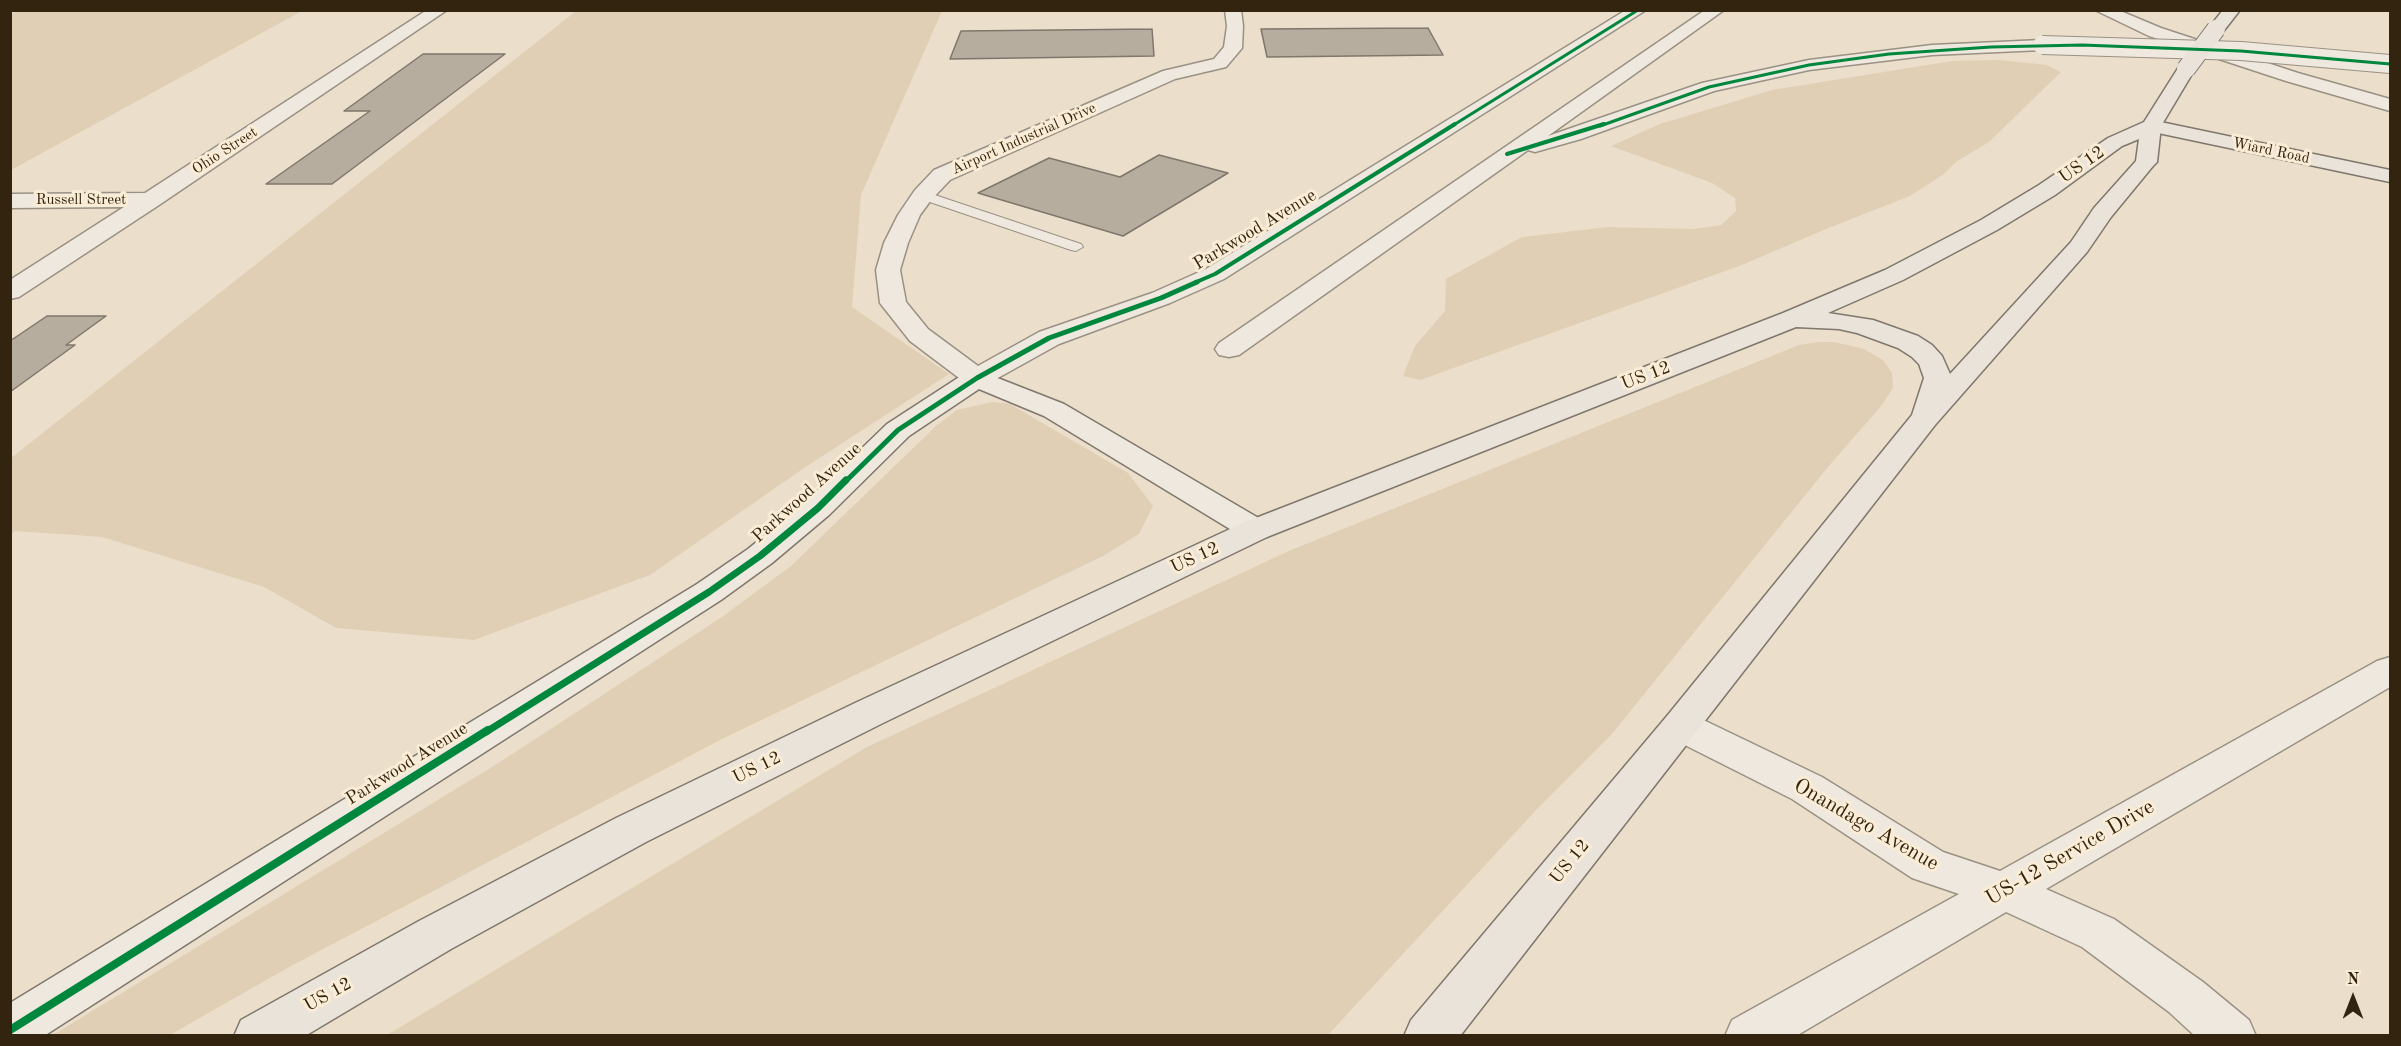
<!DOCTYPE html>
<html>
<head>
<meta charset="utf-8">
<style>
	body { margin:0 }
	#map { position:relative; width:2401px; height:1046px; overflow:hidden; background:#ebdfcc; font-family:"Old Standard TT",serif }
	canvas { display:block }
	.frame { position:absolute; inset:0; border:12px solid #33240f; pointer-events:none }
	.north { position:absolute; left:2323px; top:968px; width:60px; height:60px; -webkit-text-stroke:4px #faecd5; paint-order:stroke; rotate:0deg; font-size:16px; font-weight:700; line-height:24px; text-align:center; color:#33240f }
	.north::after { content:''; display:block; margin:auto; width:21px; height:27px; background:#33240f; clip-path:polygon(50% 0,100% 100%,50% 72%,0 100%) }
</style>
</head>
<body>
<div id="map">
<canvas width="2401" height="1046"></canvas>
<div class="frame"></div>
<div class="north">N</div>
</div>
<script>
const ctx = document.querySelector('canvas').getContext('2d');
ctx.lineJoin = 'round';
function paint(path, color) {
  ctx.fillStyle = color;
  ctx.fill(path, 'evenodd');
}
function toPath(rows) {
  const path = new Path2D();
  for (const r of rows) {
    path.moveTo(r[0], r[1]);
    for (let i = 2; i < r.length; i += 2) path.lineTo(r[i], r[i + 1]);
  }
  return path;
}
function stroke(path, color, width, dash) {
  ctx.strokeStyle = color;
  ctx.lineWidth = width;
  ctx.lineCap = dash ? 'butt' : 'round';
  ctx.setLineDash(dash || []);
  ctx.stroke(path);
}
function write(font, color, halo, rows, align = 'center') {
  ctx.font = font + ' "Old Standard TT",serif';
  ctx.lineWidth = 6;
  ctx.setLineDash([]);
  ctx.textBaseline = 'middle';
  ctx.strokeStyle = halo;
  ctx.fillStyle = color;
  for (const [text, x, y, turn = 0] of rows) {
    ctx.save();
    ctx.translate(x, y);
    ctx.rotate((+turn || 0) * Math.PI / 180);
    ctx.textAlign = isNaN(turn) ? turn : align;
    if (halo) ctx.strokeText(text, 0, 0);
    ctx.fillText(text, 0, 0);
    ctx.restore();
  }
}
paint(toPath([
	[19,10,302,10,302,11,11,170,11,14],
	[576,11,942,11,861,195,852,307,949,374,807,466,650,575,474,640,336,628,264,587,102,537,15,531,11,535,11,458],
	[1998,60,2047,65,2061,72,1989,142,1956,162,1944,174,1910,196,1826,229,1742,265,1420,380,1403,376,1415,346,1445,311,1446,279,1522,237,1608,227,1694,229,1721,225,1736,211,1735,198,1712,183,1611,146,1660,124,1772,90,1952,61],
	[1819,342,1834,342,1864,349,1883,360,1892,373,1893,388,1882,405,1828,467,1611,735,1538,808,1328,1035,387,1035,867,747,1291,550,1799,345],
	[992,402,1010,404,1128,473,1153,506,1139,534,1103,556,722,739,291,966,170,1035,53,1035,500,762,722,617,791,566,936,426,957,410]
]), '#e0cfb4');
const building = toPath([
	[1428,28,1443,55,1267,57,1261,29,1428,28],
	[1152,29,1154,56,950,59,961,31,1152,29],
	[423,54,505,54,332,184,266,184,370,111,344,111,423,54],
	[1159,155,1228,173,1123,236,978,193,1049,158,1120,177,1159,155],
	[47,316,106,316,66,345,75,345,10,392,10,341,47,316]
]);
paint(building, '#b6ad9f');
stroke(building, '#7f776b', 1.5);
const lane = toPath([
	[923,191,1081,244,1083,247,1076,251,1071,250,918,198,916,195,918,192,923,191]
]);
const street = toPath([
	[427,10,447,10,159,205,19,297,10,299,10,280,124,207,10,208,10,194,145,193,427,10],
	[1225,10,1241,10,1243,26,1242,48,1226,67,1175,79,950,180,931,200,920,215,908,243,900,270,906,302,928,329,978,366,1039,332,1152,293,1206,269,1626,10,1646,10,1224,279,1170,303,1059,344,987,384,977,386,967,384,910,341,880,303,876,270,884,243,898,215,915,190,934,170,1163,71,1214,59,1224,47,1227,26,1225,10],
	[1705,10,1724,10,1548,136,1702,83,1809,60,1932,45,2042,40,2048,41,2051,45,2048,49,2042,50,1932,55,1809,70,1714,91,1581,139,1535,152,1528,150,1239,355,1229,357,1219,355,1215,349,1219,343,1705,10],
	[2095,10,2118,10,2161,28,2298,73,2390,99,2390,111,2286,81,2149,36,2095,10],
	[2390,657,2390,687,2046,889,2114,919,2203,982,2249,1020,2256,1036,2195,1036,2169,1012,2082,947,2006,912,1796,1036,1725,1036,1732,1020,1959,894,1912,878,1792,799,1667,736,1661,726,1667,716,1681,712,1695,716,1822,777,1943,852,2000,871,2377,661,2390,657]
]);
const secondary = toPath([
	[977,370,1064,404,1267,523,1272,530,1267,537,1255,540,1243,537,1044,416,979,389,909,436,829,515,772,563,721,600,44,1036,10,1036,10,1003,697,584,748,549,807,501,887,424,967,372,977,370]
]);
const primary = toPath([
	[2151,120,2390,170,2390,182,2144,130,2141,126,2144,122,2151,120]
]);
const highway = toPath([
	[2223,10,2240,10,2222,33,2210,33,2208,29,2223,10],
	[2186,64,2192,65,2195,69,2161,126,2157,162,2153,166,2111,217,2087,252,1935,425,1460,1036,1404,1036,1411,1020,1667,716,1912,415,1924,378,1919,364,1912,357,1898,348,1857,333,1839,329,1796,327,1267,537,883,723,646,842,451,949,305,1036,234,1036,241,1020,419,921,616,818,855,703,1243,523,1783,313,1885,270,1981,220,2039,185,2108,138,2144,122,2180,65,2186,64],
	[2139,139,2136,161,2094,208,2071,242,1950,374,1942,356,1932,345,1918,336,1873,320,1828,313,1903,280,1997,230,2055,195,2122,146,2139,139]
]);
stroke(lane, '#9a9183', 2);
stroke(street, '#9a9183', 3);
stroke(secondary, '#7f776b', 3);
stroke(primary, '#7f776b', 3);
stroke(highway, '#7f776b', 3);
paint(lane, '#eee8de');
paint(street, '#eee8de');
paint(secondary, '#eee8de');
paint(primary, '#eae3d9');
paint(highway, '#eae3d9');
const streetBridge = toPath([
	[2042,45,2241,51,2390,64]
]);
const highwayBridge = toPath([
	[2186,69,2216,29]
]);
stroke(streetBridge, '#9a9183', 20, []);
stroke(highwayBridge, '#7f776b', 20, []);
stroke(streetBridge, '#eee8de', 18);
stroke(highwayBridge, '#eae3d9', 18);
stroke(toPath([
	[1452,126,1638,10],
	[1600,126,1709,87,1809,65,1889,54,1991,47,2082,45,2241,51,2390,64]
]), '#00873e', 3);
stroke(toPath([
	[1507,154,1604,124],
	[1194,283,1215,274,1455,124]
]), '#00873e', 4);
stroke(toPath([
	[845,482,898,430,977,378,1049,338,1161,298,1197,282]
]), '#00873e', 5);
stroke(toPath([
	[486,732,709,592,760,556,818,508,846,480]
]), '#00873e', 7);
stroke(toPath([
	[10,1030,488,730]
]), '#00873e', 8);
write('15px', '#33240f', '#faecd5', [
	["Airport Industrial Drive",1024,139,-24],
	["Ohio Street",225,151,-33],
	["Wiard Road",2271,151,12],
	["Russell Street",81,200]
]);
write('18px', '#33240f', '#faecd5', [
	["US 12",2082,165,-35],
	["Parkwood Avenue",1255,230,-31],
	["US 12",1646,376,-21],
	["Parkwood Avenue",807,493,-42],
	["US 12",1195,558,-25],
	["Parkwood Avenue",407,764,-32],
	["US 12",757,768,-26],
	["US 12",1570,862,-51],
	["US 12",328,995,-29]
]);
write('21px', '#33240f', '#faecd5', [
	["Onandago Avenue",1866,825,30],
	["US-12 Service Drive",2070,853,-30]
]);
</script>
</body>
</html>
